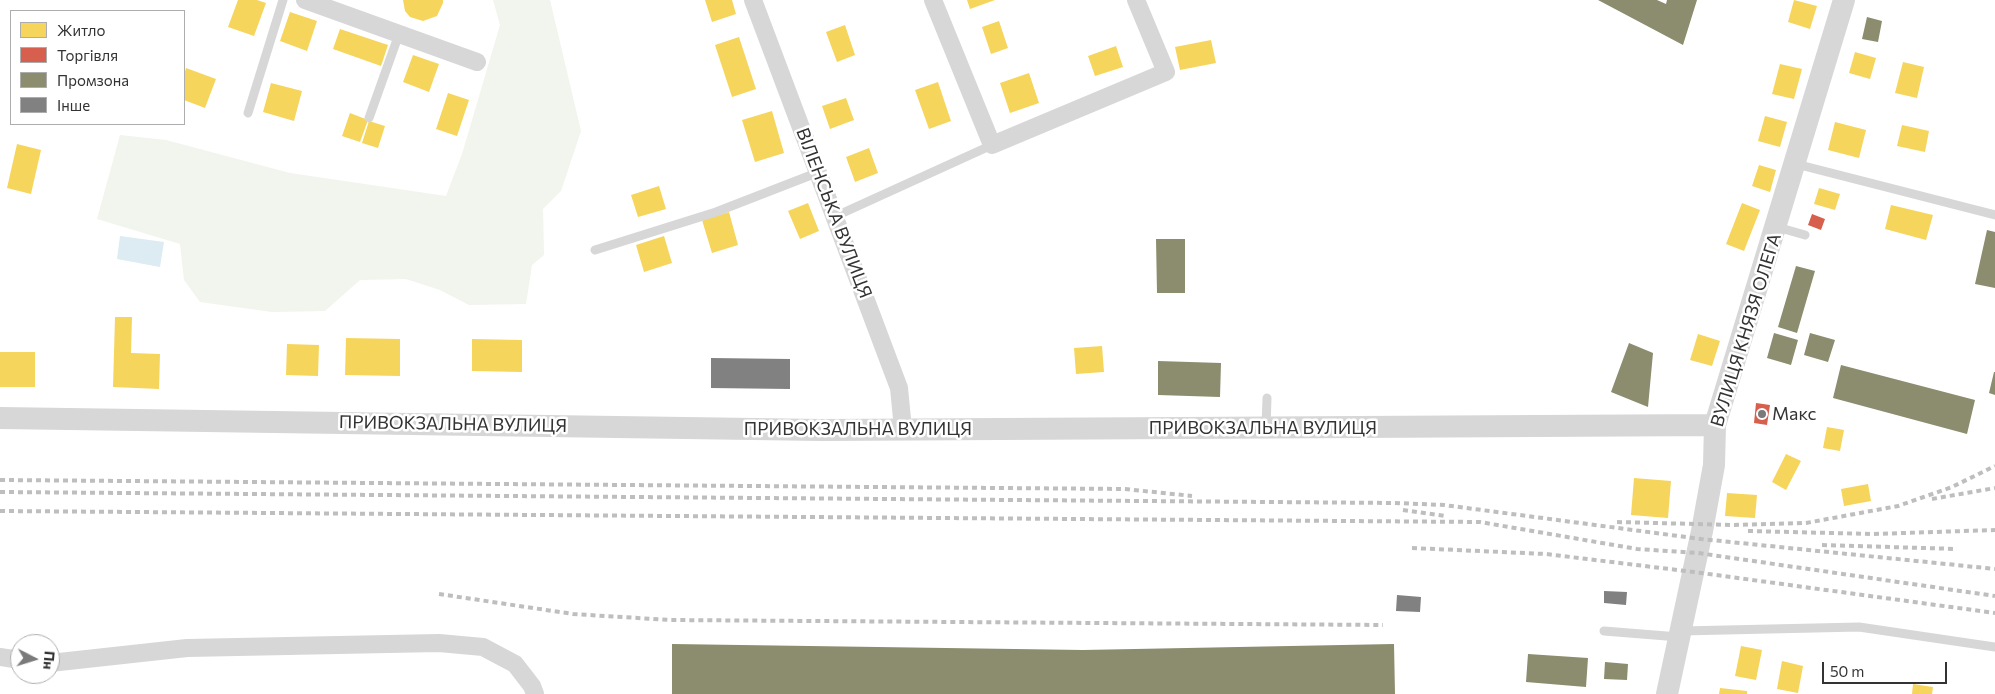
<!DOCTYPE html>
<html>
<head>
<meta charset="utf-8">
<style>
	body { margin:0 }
	#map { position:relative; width:1995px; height:694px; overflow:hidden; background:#fff; font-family:Commissioner,sans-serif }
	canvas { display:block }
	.legend { position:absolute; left:10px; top:10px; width:175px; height:115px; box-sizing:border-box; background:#fff; border:1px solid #adadad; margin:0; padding:6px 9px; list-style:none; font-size:15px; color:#333 }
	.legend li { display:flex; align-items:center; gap:10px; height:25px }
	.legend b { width:25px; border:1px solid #adadad }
	.north { position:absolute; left:10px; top:634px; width:50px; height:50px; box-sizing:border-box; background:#fff; border:1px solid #adadad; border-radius:50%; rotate:95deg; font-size:14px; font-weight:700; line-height:20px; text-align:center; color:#333 }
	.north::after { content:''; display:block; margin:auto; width:18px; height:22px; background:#7a7a7a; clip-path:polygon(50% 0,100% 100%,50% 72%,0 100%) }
	.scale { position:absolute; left:1822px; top:662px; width:125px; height:22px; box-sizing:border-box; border:2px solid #333; border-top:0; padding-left:6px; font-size:15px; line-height:18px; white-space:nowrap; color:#333; -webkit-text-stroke:4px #fff; paint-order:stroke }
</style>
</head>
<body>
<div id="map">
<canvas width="1995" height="694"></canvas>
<ul class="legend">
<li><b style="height:14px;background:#f6d55c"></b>Житло</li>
<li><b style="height:14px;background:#d6604d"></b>Торгівля</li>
<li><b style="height:14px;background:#8c8c6e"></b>Промзона</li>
<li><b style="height:14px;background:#818181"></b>Інше</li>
</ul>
<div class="north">Пн</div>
<div class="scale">50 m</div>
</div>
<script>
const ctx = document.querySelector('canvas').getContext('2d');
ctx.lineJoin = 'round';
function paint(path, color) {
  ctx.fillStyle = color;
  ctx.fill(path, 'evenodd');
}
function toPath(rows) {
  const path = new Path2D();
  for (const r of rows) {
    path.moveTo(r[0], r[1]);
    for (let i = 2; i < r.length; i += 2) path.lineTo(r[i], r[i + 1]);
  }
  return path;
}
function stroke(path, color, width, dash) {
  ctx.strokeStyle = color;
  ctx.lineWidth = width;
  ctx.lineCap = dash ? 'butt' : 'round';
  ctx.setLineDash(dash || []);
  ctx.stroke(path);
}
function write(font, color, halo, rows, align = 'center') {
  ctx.font = font + ' Commissioner,sans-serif';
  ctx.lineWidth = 5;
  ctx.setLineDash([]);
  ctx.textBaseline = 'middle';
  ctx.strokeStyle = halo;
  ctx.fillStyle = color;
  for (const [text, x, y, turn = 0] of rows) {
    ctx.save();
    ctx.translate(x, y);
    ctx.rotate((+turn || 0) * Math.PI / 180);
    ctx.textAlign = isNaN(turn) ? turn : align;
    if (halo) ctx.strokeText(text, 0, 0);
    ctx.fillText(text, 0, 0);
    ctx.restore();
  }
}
paint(toPath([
	[493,0,550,0,581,131,561,191,543,209,544,255,532,265,526,304,469,305,440,290,406,279,360,280,325,311,272,312,200,302,184,280,180,244,97,219,120,135,166,140,290,173,446,196,462,154,500,25]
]), '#f1f5ed');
paint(toPath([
	[120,236,164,242,160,267,117,259]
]), '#ddebf3');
paint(toPath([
	[238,0,257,0,266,3,254,36,228,27],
	[403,0,443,0,443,3,437,16,423,21,410,17,405,11],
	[705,0,732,0,736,14,712,22],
	[967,0,995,0,970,9],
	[1794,0,1817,6,1810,29,1788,22],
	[290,12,317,21,307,51,280,41],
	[999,21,1008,48,991,54,982,27],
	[845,25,855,55,837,62,826,32],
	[340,29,388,45,381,66,333,49],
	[739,37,756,89,732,97,715,45],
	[1211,40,1216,63,1180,70,1175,47],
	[1116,46,1123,67,1095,76,1088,56],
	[1855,52,1876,58,1870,79,1849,73],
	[413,55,439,64,429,92,403,82],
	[1903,62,1924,67,1917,98,1895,93],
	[1780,64,1802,69,1794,99,1772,94],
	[186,68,216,79,205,108,184,100,184,75],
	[1029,73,1039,103,1010,113,1000,83],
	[938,82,951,121,929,129,915,90],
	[271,83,302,91,294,121,263,112],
	[448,93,469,100,457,136,436,129],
	[846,98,854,120,830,129,822,106],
	[772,111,784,153,755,162,742,120],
	[350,113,368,120,360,142,342,136],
	[1765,116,1787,122,1780,147,1758,141],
	[369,121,385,126,378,148,362,143],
	[1835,122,1866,130,1859,158,1828,150],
	[1902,125,1929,131,1925,152,1897,146],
	[17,144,41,150,31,194,7,188],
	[869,148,878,173,855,182,846,157],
	[1759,165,1776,170,1770,192,1752,186],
	[659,186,666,209,638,217,631,195],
	[1819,188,1840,194,1835,210,1814,204],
	[808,203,819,231,800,239,788,211],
	[1742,203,1760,210,1744,251,1726,244],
	[1891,205,1933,215,1926,240,1885,229],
	[729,212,738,245,712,253,702,220],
	[664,236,672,263,644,272,636,245],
	[115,317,132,317,131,353,160,354,159,389,113,387],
	[1698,334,1720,341,1712,366,1690,360],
	[346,338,400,339,400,376,345,375],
	[472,339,522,340,522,372,472,371],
	[287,344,319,345,318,376,286,375],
	[1102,346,1104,372,1076,374,1074,348],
	[0,352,35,352,35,387,0,387],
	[1827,427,1844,430,1840,451,1823,448],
	[1786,454,1801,461,1786,490,1772,482],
	[1634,478,1671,481,1668,518,1631,515],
	[1868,484,1871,501,1844,506,1841,489],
	[1727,493,1757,495,1755,518,1725,516],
	[1741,646,1762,650,1756,680,1735,676],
	[1782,661,1803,666,1798,693,1777,689],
	[1913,684,1933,687,1932,694,1912,694],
	[1720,688,1747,691,1747,694,1719,694]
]), '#f6d55c');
paint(toPath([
	[1812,214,1825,219,1821,230,1808,225],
	[1756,403,1770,405,1767,425,1754,423]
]), '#d6604d');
paint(toPath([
	[1598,0,1657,0,1666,4,1667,0,1697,0,1683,45],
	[1867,17,1882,21,1878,42,1862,39],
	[1987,230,1995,232,1995,288,1975,284],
	[1156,239,1185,239,1185,293,1157,293],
	[1796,266,1815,271,1797,333,1778,327],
	[1774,333,1798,340,1791,365,1767,358],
	[1810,333,1835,340,1828,362,1804,355],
	[1629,343,1653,353,1648,407,1611,392],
	[1158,361,1221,363,1220,397,1158,395],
	[1841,365,1975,400,1967,434,1833,398],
	[1994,372,1995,372,1995,395,1989,393],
	[672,644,1083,650,1394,644,1395,694,672,694],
	[1528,654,1588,658,1586,687,1526,682],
	[1605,662,1628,664,1627,680,1604,679]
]), '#8c8c6e');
paint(toPath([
	[711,358,790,359,790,389,711,388],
	[1604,591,1627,592,1626,605,1604,603],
	[1397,595,1421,597,1420,612,1396,611]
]), '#818181');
stroke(toPath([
	[248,113,283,0],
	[369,118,399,34],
	[1796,164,1995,215],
	[836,216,992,145],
	[1777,227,1805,235],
	[595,250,716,212,819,172],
	[1266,427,1267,398],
	[1604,631,1679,637],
	[1681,631,1859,627,1995,647]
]), '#d7d7d7', 9);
stroke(toPath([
	[305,0,477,62],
	[753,0,899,388,903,429],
	[933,0,992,145,1166,72,1136,0],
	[0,657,20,660],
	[50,663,187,648,439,643,483,647,515,664,532,686,535,694]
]), '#d7d7d7', 18);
stroke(toPath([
	[0,418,822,430,1715,425],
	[1667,694,1702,531,1714,465,1715,425,1844,0]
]), '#d7d7d7', 22);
stroke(toPath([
	[0,480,1125,489,1192,496],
	[0,492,1395,503,1444,505,1701,539,1995,569],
	[1932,499,1995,488],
	[1403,510,1445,516],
	[0,511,1480,522,1637,549,1698,553,1995,596],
	[1617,522,1734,525,1806,523,1898,506,1952,487,1995,466],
	[1748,531,1873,534,1995,530],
	[1822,545,1957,549],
	[1412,548,1546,554,1694,572,1995,613],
	[439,594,573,614,670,620,1383,625]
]), '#bebebe', 4, [5, 4]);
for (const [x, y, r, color] of [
	[1762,414,5,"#7a7a7a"]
]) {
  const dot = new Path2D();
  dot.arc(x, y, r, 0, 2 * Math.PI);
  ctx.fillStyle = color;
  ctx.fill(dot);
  stroke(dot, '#fff', 2);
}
write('18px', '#333', '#fff', [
	["ВІЛЕНСЬКА ВУЛИЦЯ",834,213,69],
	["ВУЛИЦЯ КНЯЗЯ ОЛЕГА",1746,330,-73],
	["ПРИВОКЗАЛЬНА ВУЛИЦЯ",453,424,1],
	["ПРИВОКЗАЛЬНА ВУЛИЦЯ",1263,428],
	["ПРИВОКЗАЛЬНА ВУЛИЦЯ",858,429]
]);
write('18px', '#333', '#fff', [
	["Макс",1772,414]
], 'left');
</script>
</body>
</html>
